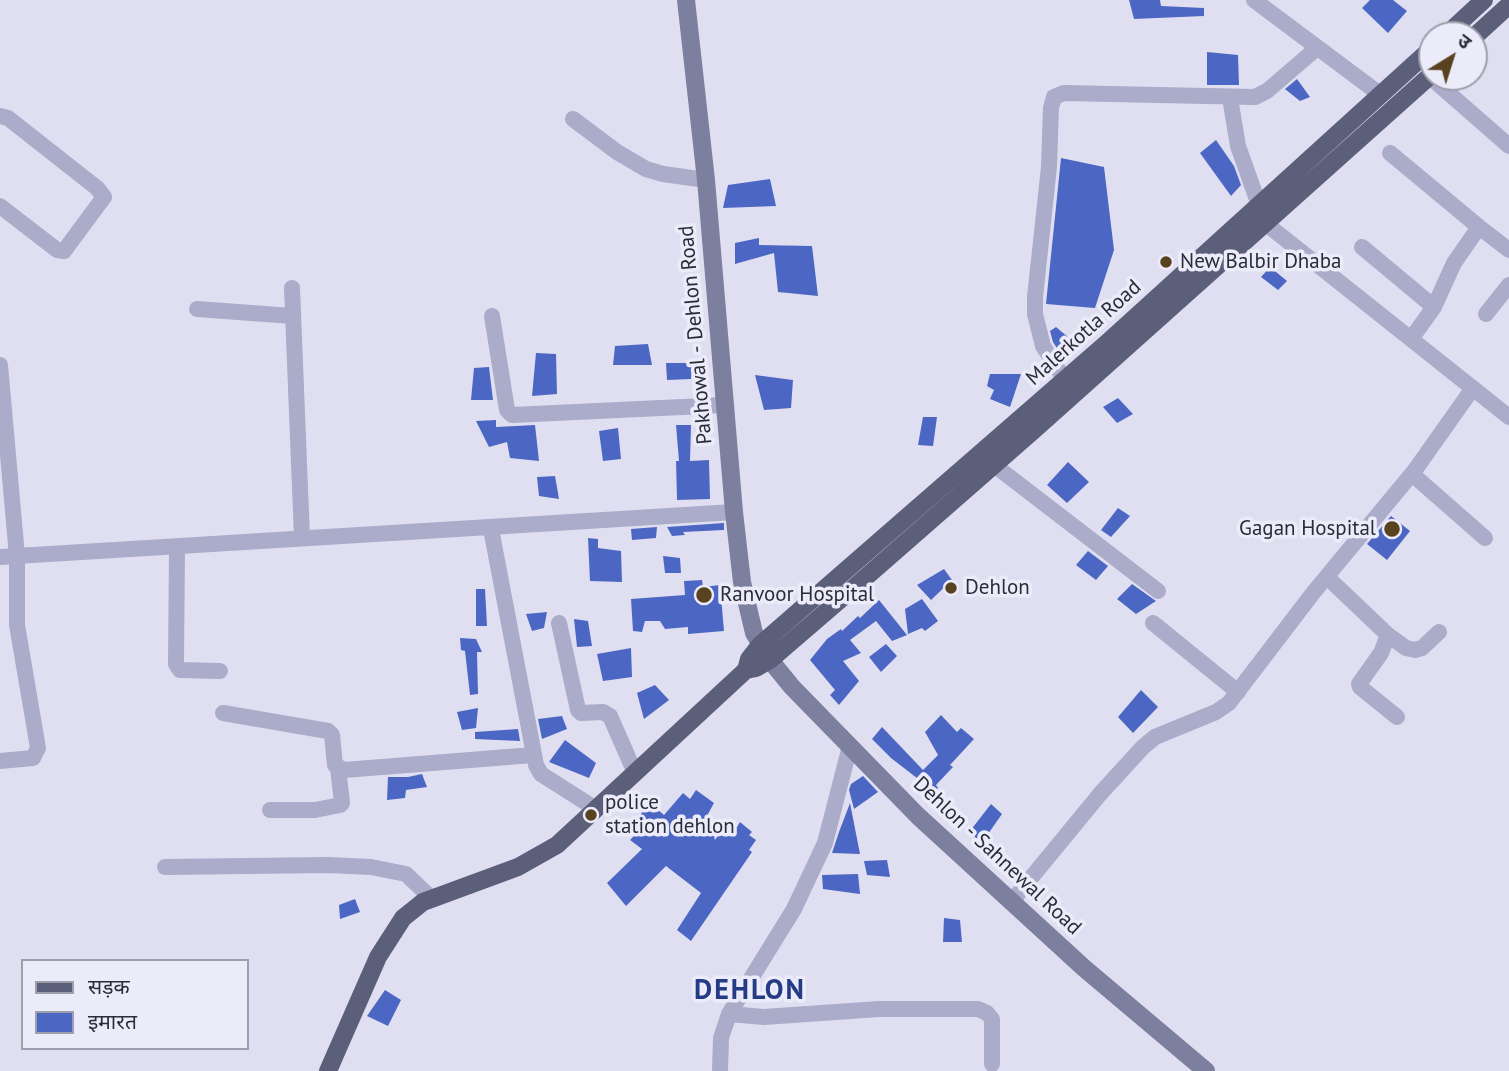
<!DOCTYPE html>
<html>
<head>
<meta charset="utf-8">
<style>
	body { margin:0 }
	#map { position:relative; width:1509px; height:1071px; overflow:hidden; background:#e0dff2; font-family:"PT Sans","Noto Sans Devanagari",sans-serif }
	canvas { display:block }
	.legend { position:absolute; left:21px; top:959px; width:228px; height:91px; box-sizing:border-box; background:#ecebfa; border:2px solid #9e9fac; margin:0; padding:9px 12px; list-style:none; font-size:21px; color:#2a2c38 }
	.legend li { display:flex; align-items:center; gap:14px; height:35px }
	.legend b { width:35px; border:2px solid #9e9fac }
	.north { position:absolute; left:1418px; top:21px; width:70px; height:70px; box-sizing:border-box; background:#ecebfa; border:2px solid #9e9fac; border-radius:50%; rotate:38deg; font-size:19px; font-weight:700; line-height:28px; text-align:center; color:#2a2c38 }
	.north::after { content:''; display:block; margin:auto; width:24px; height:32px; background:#594220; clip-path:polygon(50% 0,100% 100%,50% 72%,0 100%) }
</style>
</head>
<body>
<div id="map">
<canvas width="1509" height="1071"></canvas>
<ul class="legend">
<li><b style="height:9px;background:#5b5f7a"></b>सड़क</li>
<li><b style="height:19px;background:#4c67c3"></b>इमारत</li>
</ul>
<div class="north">उ</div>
</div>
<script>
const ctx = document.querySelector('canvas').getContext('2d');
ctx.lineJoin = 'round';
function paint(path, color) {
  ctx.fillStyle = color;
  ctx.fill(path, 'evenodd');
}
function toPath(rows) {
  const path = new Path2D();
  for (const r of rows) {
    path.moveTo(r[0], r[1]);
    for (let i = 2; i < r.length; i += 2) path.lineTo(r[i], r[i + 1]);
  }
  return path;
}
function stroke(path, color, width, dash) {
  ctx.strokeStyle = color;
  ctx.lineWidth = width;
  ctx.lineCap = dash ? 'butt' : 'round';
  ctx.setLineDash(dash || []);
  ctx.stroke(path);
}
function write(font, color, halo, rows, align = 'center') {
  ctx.font = font + ' "PT Sans",sans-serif';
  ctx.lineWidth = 7;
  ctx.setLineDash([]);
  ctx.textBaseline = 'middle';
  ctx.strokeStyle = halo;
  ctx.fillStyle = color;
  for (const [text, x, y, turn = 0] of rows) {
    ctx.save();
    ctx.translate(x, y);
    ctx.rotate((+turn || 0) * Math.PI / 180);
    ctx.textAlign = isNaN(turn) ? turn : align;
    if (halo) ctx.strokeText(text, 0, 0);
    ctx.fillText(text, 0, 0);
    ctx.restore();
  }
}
paint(toPath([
	[1129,0,1160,0,1161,6,1204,8,1204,16,1134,19],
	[1370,0,1393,0,1407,11,1388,33,1362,8],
	[1207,52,1238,55,1239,85,1207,85],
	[1297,79,1310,97,1300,101,1285,89],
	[1216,140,1234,166,1241,185,1231,196,1200,153],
	[1061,158,1104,167,1114,250,1095,308,1046,304],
	[770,179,776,206,723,208,728,185],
	[759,238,759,245,812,246,818,296,778,292,774,253,735,264,735,243],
	[1270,267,1287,281,1278,290,1261,277],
	[1056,327,1074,342,1062,356,1053,342,1050,331],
	[648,344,652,365,613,365,615,346],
	[536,353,556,354,557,394,532,396],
	[666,363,693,363,691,379,667,380],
	[489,367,493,400,471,400,474,368],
	[990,374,1021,374,1010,407,990,399,994,390,987,386],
	[755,375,793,380,791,408,764,410],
	[1118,398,1133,414,1117,423,1103,407],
	[923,417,937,417,933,446,918,445],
	[496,420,496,427,535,425,539,461,510,458,507,442,489,447,476,421],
	[676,425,691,425,690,461,709,460,710,499,677,500,676,461,679,461],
	[618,428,621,459,603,461,599,431],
	[1068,462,1089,482,1067,503,1047,485],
	[555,476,559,499,539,496,537,477],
	[1118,508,1130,516,1111,537,1101,530],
	[1391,516,1410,531,1387,560,1367,544],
	[724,523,724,530,683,532,685,535,672,536,667,527],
	[657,527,656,538,632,540,631,529],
	[588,538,598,539,598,548,621,551,622,582,590,581],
	[1088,551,1108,566,1096,580,1076,565],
	[663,556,680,558,681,573,665,573],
	[944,569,952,580,931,600,917,585],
	[702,580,703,587,720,585,724,631,688,634,688,627,665,629,660,621,645,621,642,632,633,631,631,599,685,595,684,581],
	[1132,584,1156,601,1136,614,1117,599],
	[476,589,485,589,487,626,476,626],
	[922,599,938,621,925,631,922,628,908,634,905,609],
	[879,600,907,635,892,641,876,621,850,640,861,653,843,661,859,681,839,705,830,695,835,690,810,660,827,639,841,629,842,631,858,616,860,618],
	[547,612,544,628,532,631,526,614],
	[574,619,588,621,592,646,577,647],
	[460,638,476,639,482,652,477,652,478,694,470,695,465,651,461,650],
	[886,644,897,656,881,672,869,657],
	[631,648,632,677,603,681,597,654],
	[655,685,669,700,644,719,637,693],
	[1141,690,1158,707,1133,733,1118,717],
	[478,708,476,728,462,730,457,712],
	[941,715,957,732,961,728,974,739,950,765,953,767,936,785,938,788,935,792,891,758,872,739,882,727,923,770,938,755,925,732],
	[562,716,567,729,542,739,538,719],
	[518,729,520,741,475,739,475,732],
	[565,740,596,763,589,778,549,762],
	[422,774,427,787,406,790,405,798,387,800,388,777,408,777],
	[863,776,878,792,854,809,849,790,851,784],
	[696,790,714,803,708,814,715,840,728,820,737,827,740,822,752,832,749,835,756,840,749,850,752,852,691,941,677,930,701,893,666,866,626,906,607,883,642,849,630,840,638,832,632,828,649,802,664,815,683,793,690,799],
	[850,803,860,854,832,853,839,832],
	[991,804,1002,814,981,844,970,831],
	[887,860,890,877,867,875,864,861],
	[858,874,860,894,823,889,822,875],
	[355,899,360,912,340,919,339,905],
	[944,918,960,920,962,942,943,942],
	[385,990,401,1000,388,1026,367,1016]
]), '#4c67c3');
stroke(toPath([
	[1254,0,1381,95],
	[1429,76,1509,146],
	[1230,98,1238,146,1259,205],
	[0,116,8,118,97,188,104,197,64,251,57,250,0,206],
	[573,119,617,152,646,169,663,174,706,180],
	[1390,153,1479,227],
	[1265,223,1509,417],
	[1362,247,1434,307],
	[292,288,302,538],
	[197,309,292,316],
	[1486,314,1509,285],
	[492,316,507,410,512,415,725,405],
	[1411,339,1434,307,1454,263,1479,227,1509,250],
	[0,365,17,556,17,625,38,748,33,758,0,761],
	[1065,380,1043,346,1035,314,1035,297,1049,167,1051,108,1054,97,1064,93,1255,97,1267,91,1317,48],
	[994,465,1158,591],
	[1412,474,1485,538],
	[491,529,536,765,541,774,596,809],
	[177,548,176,664,180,670,220,671],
	[0,557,734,512],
	[1327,577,1388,635,1406,648,1415,650,1422,648,1439,632],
	[559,623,578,710,581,713,603,712,610,716,635,773],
	[1153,623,1238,692],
	[1388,635,1381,653,1359,684,1360,687,1397,717],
	[223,713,328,731,332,735,335,765,344,770,533,755],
	[270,810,315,810,340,805,342,803,338,768],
	[165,867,328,865,371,867,406,874,431,898],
	[1012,901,1100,794,1143,747,1155,737,1216,712,1229,703,1313,593,1415,470,1473,388],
	[729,1014,764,1017,879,1009,978,1009,987,1013,992,1019,992,1064],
	[720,1071,721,1038,729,1014,794,909,825,843,850,746]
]), '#ababca', 16);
stroke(toPath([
	[686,0,706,180,734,512,742,582,754,633,770,660,792,687,918,816,1084,968,1206,1071]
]), '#7c7f9e', 18);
stroke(toPath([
	[1446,35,1484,0],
	[1474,37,1509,5],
	[746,670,756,668,770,660,842,598,1034,430,1432,74],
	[328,1071,378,957,403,918,423,902,518,867,557,845,746,670,749,659,760,645,1108,342,1432,48]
]), '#5b5f7a', 18);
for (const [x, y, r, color] of [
	[1166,262,7,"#594220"],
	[1392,529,9,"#594220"],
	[951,588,7,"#594220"],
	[704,595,9,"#594220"],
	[591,815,7,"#594220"]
]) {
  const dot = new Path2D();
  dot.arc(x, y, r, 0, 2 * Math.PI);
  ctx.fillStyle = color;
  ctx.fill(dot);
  stroke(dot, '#ecebfa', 2.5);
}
write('21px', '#2a2c38', '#ecebfa', [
	["New Balbir Dhaba",1180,262],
	["Gagan Hospital",1376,529,"right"],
	["Dehlon",965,588],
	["Ranvoor Hospital",720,595],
	["police",605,803],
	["station dehlon",605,827]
], 'left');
write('21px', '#2a2c38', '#ecebfa', [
	["Malerkotla Road",1084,333,-42],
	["Pakhowal - Dehlon Road",696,335,-95],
	["Dehlon - Sahnewal Road",997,856,43]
]);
ctx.letterSpacing = '2px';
write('bold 28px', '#253b85', '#ecebfa', [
	["DEHLON",750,991]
]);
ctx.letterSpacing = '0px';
</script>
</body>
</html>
